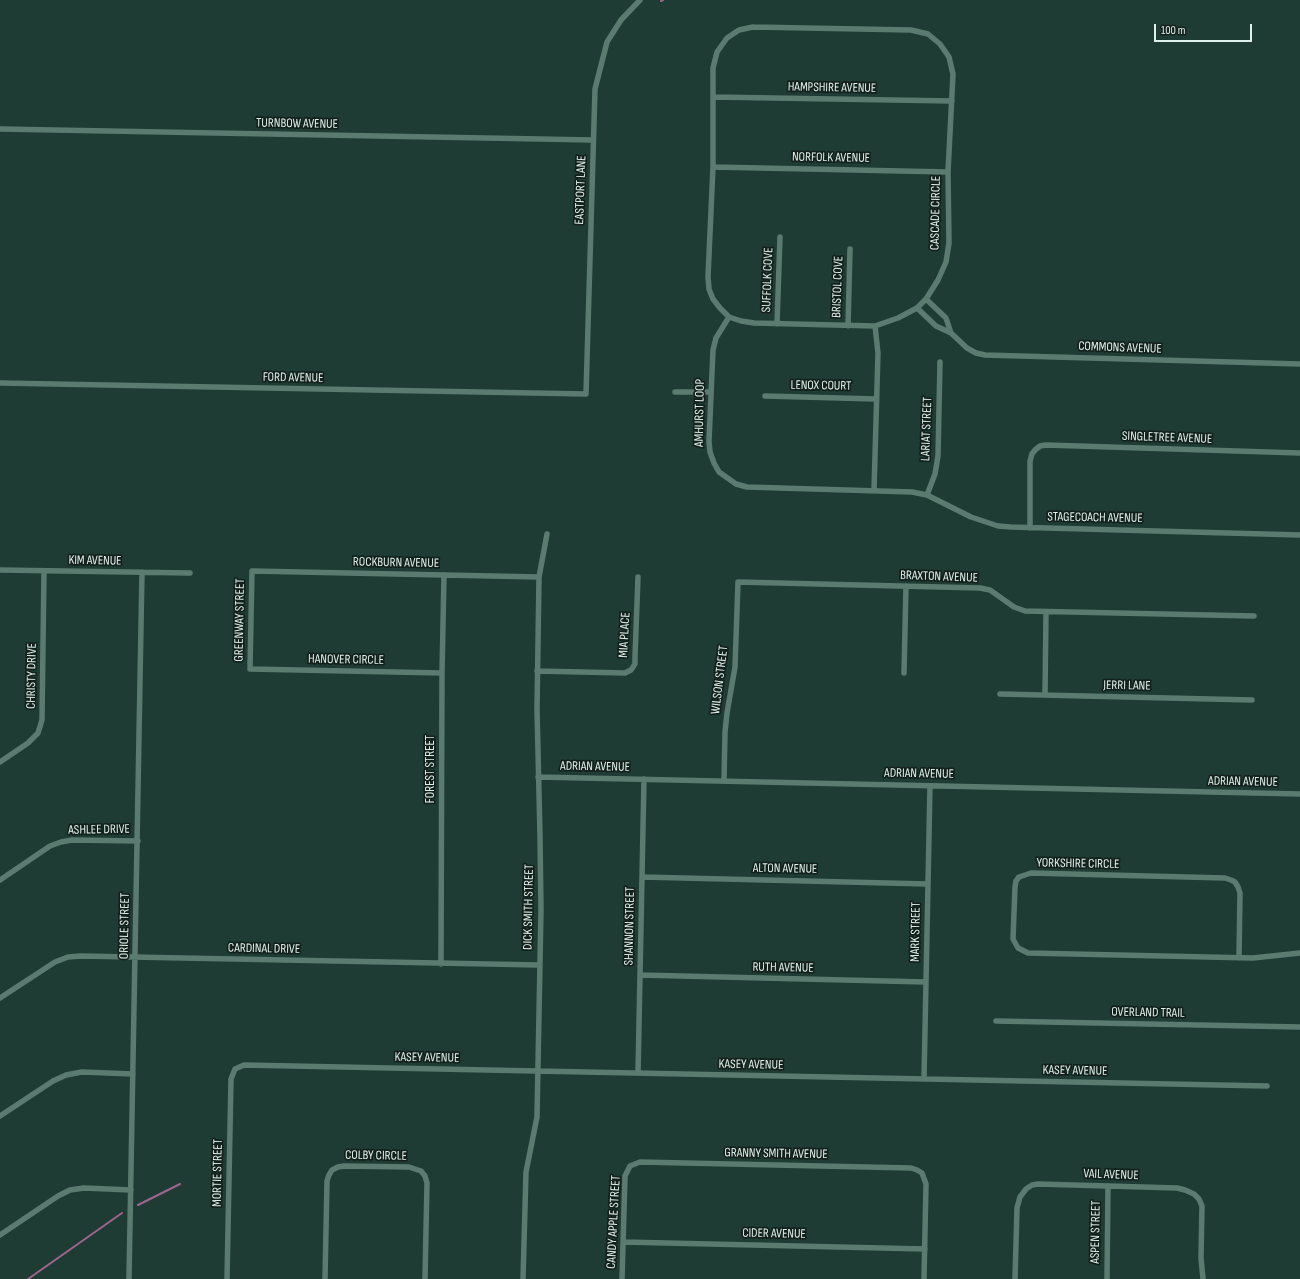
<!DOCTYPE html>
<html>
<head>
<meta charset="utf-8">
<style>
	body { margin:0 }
	#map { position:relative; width:1300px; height:1279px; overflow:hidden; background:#1e3c33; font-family:"Sofia Sans Condensed",sans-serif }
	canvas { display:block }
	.scale { position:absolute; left:1154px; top:24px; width:98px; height:18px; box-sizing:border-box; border:2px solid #dff0ea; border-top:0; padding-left:5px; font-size:12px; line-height:14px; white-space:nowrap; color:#dff0ea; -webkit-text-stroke:3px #13201c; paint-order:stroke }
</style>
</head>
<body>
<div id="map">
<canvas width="1300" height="1279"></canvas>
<div class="scale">100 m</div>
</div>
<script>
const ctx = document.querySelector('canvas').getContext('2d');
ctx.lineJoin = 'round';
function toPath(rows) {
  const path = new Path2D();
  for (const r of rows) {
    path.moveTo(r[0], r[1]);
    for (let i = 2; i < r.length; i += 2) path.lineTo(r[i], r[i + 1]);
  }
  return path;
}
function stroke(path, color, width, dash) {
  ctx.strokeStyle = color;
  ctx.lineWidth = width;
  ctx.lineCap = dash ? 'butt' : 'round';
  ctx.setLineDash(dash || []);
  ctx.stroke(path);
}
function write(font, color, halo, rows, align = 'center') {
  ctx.font = font + ' "Sofia Sans Condensed",sans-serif';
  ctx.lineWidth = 3.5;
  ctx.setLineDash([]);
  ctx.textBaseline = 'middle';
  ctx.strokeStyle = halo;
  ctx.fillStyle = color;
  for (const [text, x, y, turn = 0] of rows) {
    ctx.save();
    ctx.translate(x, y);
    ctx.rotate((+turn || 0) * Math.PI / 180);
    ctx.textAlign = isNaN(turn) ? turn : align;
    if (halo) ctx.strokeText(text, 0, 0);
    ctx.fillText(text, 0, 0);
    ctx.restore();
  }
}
stroke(toPath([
	[661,1,663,0],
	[138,1205,180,1184],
	[28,1279,122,1213]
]), '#9e658c', 2);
stroke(toPath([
	[753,27,911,30,928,34,940,44,949,57,953,74,948,172,949,243,946,262,938,280,926,299,917,308,898,318,875,326,754,323,741,321,729,317,720,308,713,299,709,289,708,277,713,167,713,68,717,52,727,38,739,30,753,27],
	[713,97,952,101],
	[0,129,593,140],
	[713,167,948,172],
	[926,299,946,318,951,333],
	[917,308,936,326,951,333,967,348,976,353,985,355,1300,364],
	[729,317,716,338,713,350,709,441,710,452,714,463,719,472,736,484,747,487,912,492,927,495,971,517,998,526,1011,527,1300,535],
	[777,324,780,237],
	[848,326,850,249],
	[0,383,586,394,595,89,607,42,621,20,640,0],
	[675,392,711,392],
	[765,396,876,399],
	[874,490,878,353,875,326],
	[927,495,935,474,938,456,940,362],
	[1030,528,1030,461,1032,454,1035,450,1040,446,1046,445,1300,453],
	[0,570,190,573],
	[537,671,625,673,631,670,635,664,635,657,638,577],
	[442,673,250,669,252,571,539,577],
	[904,673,906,586],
	[1000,694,1252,700],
	[1045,695,1046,612],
	[0,762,28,743,38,733,42,720,44,571],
	[538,777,1300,794],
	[724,781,725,732,727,713,735,667,738,582,980,588,990,590,1014,607,1025,611,1254,616],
	[642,877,928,884],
	[0,880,50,846,61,842,72,840,138,841],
	[1239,958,1240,893,1238,887,1235,882,1231,880,1225,878,1031,873,1019,877,1016,881,1015,887,1013,939,1018,948,1028,953,1253,958,1300,953],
	[441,964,442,673,444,575],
	[640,975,926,982],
	[0,998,55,962,68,957,81,956,539,965],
	[996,1021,1300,1027],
	[638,1073,644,779],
	[924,1079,930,786],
	[0,1116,53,1081,66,1075,82,1072,133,1074],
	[0,1235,58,1196,70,1190,84,1188,131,1190],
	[623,1242,925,1249],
	[129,1279,142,572],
	[227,1279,231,1079,235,1069,244,1065,1267,1086],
	[325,1279,327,1181,329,1175,332,1170,338,1167,344,1166,409,1167,421,1171,425,1176,427,1183,425,1279],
	[523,1279,526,1172,537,1117,541,910,540,836,537,709,539,577,547,534],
	[622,1279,625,1176,630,1166,640,1162,911,1168,917,1170,922,1173,926,1184,924,1279],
	[1015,1279,1017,1208,1020,1197,1026,1189,1032,1185,1038,1184,1177,1188,1185,1190,1194,1194,1199,1199,1202,1206,1201,1258,1203,1279],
	[1107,1279,1108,1186]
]), '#5b7b71', 5.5);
write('13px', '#dff0ea', '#13201c', [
	["HAMPSHIRE AVENUE",832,88,1],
	["TURNBOW AVENUE",297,124,1],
	["NORFOLK AVENUE",831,158,1],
	["EASTPORT LANE",581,190,-88],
	["CASCADE CIRCLE",936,213,-89],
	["SUFFOLK COVE",768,280,-88],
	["BRISTOL COVE",838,287,-88],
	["COMMONS AVENUE",1120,348,2],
	["FORD AVENUE",293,378,1],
	["LENOX COURT",821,386,1],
	["AMHURST LOOP",700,413,-89],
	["LARIAT STREET",927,429,-88],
	["SINGLETREE AVENUE",1167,438,2],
	["STAGECOACH AVENUE",1095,518,1],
	["KIM AVENUE",95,561,1],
	["ROCKBURN AVENUE",396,563,1],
	["BRAXTON AVENUE",939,577,2],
	["GREENWAY STREET",240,620,-89],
	["MIA PLACE",625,635,-87],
	["HANOVER CIRCLE",346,660,1],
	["CHRISTY DRIVE",32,676,-89],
	["WILSON STREET",720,680,-83],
	["JERRI LANE",1127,686,1],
	["ADRIAN AVENUE",595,767,1],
	["FOREST STREET",431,769,-90],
	["ADRIAN AVENUE",919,774,1],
	["ADRIAN AVENUE",1243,782,1],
	["ASHLEE DRIVE",99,830,-1],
	["YORKSHIRE CIRCLE",1078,864,1],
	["ALTON AVENUE",785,869,1],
	["DICK SMITH STREET",529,907,-89],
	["ORIOLE STREET",125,926,-89],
	["SHANNON STREET",630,926,-89],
	["MARK STREET",916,932,-89],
	["CARDINAL DRIVE",264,949,1],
	["RUTH AVENUE",783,968,1],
	["OVERLAND TRAIL",1148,1013,1],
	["KASEY AVENUE",427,1058,1],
	["KASEY AVENUE",751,1065,1],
	["KASEY AVENUE",1075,1071,1],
	["GRANNY SMITH AVENUE",776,1154,1],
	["COLBY CIRCLE",376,1156,1],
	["MORTIE STREET",218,1173,-89],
	["VAIL AVENUE",1111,1175,2],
	["CANDY APPLE STREET",614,1222,-87],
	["ASPEN STREET",1096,1232,-89],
	["CIDER AVENUE",774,1234,1]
]);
</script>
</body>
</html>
